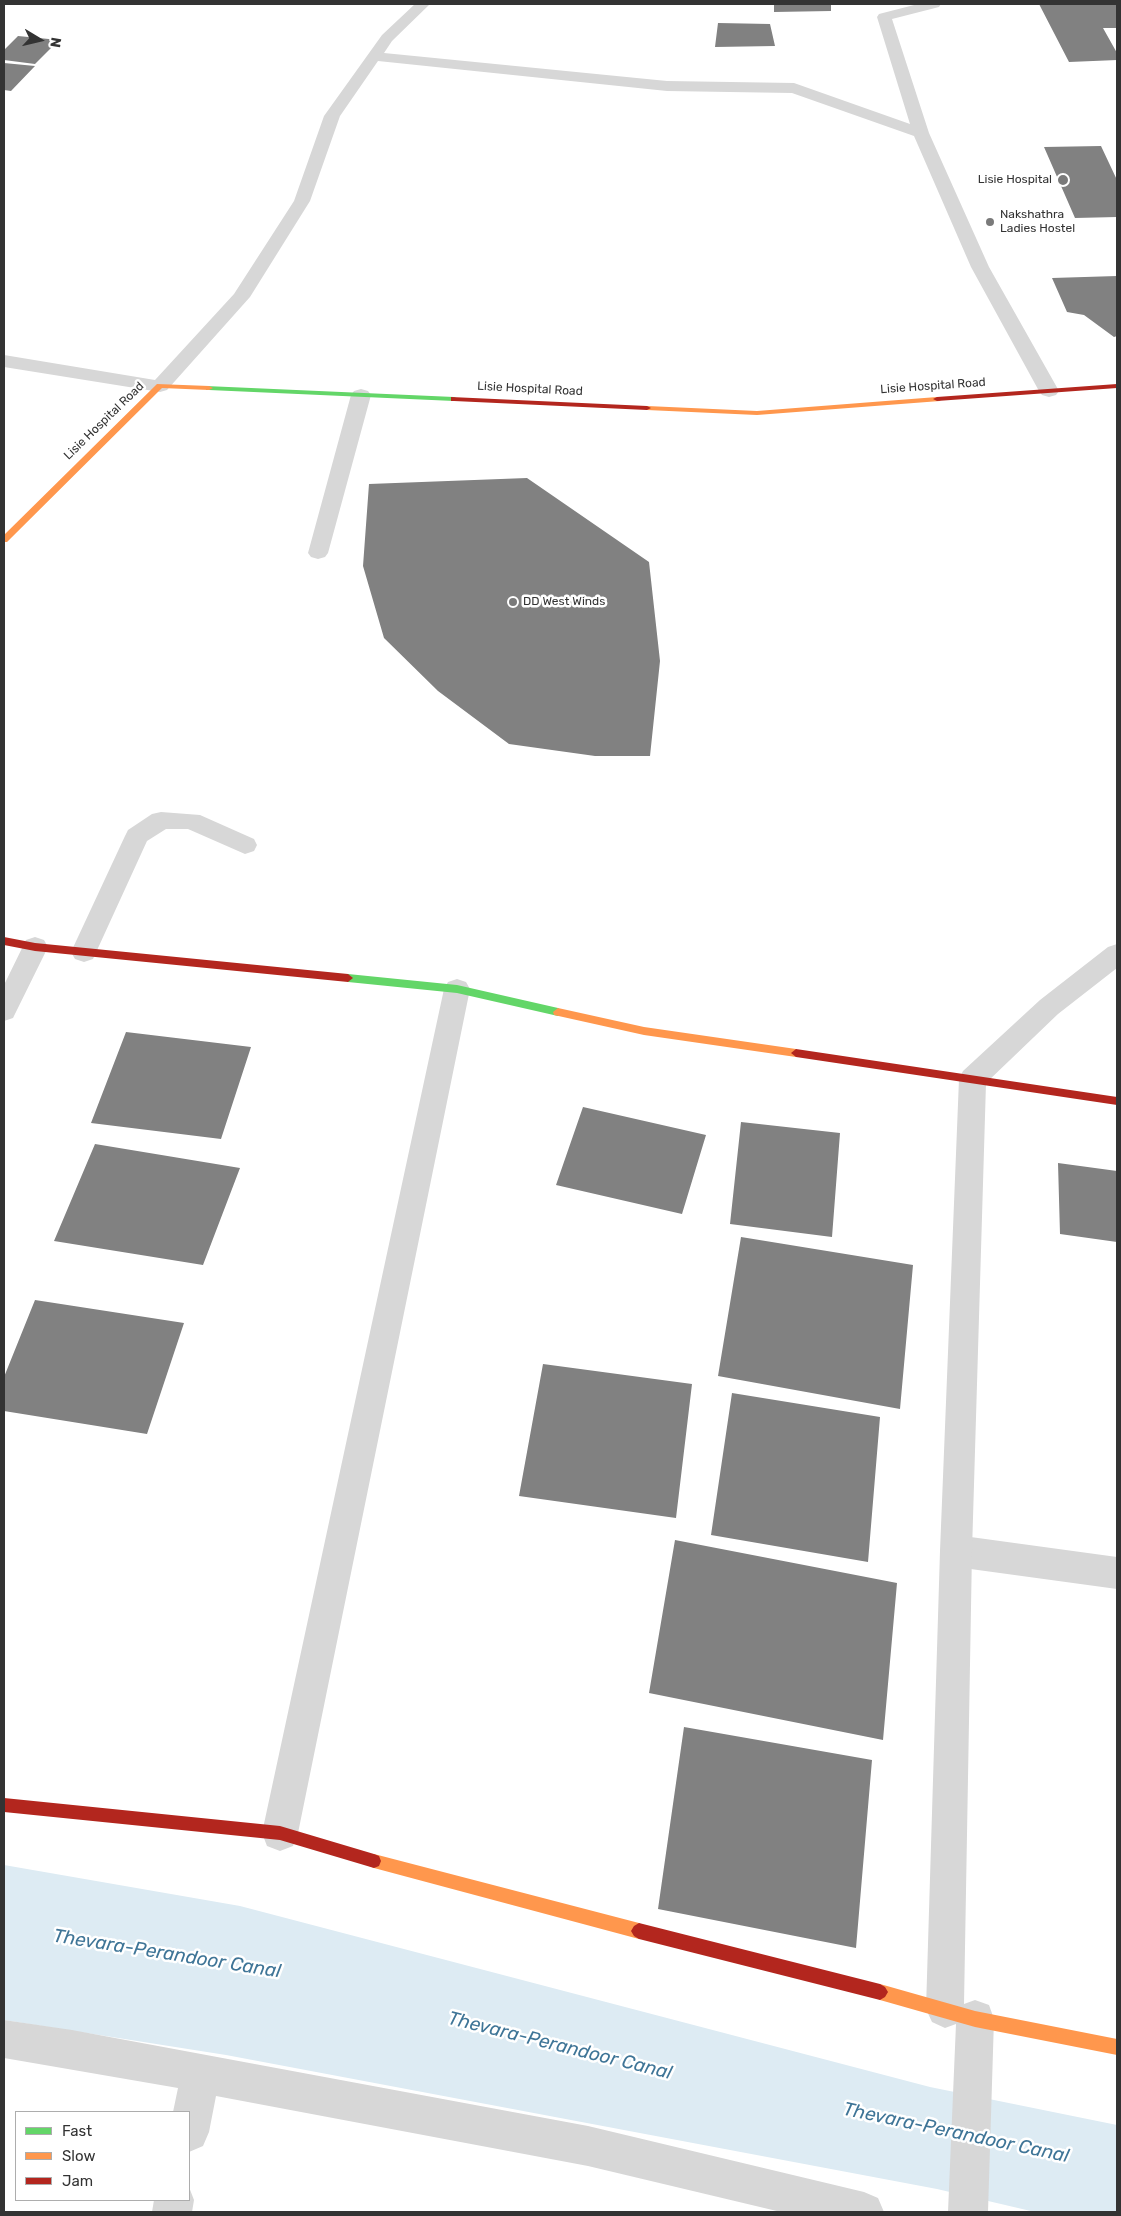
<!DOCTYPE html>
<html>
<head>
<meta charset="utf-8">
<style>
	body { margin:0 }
	#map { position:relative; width:1121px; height:2216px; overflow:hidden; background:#fff; font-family:Rubik,sans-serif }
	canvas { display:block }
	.frame { position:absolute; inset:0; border:5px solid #333; pointer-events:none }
	.legend { position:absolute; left:15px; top:2111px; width:175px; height:90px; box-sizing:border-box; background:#fff; border:1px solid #adadad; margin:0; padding:6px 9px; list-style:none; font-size:15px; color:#333 }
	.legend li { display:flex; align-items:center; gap:10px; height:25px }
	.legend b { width:25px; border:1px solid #adadad }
	.north { position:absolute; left:15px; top:15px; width:50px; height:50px; -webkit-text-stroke:4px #fff; paint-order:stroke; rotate:99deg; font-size:14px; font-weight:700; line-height:20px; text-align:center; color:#333 }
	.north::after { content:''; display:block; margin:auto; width:18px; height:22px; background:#333; clip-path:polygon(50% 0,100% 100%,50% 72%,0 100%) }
</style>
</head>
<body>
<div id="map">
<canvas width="1121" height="2216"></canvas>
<div class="frame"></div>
<ul class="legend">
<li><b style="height:6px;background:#63d668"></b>Fast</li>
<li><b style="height:6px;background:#ff974d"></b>Slow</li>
<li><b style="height:6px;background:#b3261e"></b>Jam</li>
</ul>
<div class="north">N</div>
</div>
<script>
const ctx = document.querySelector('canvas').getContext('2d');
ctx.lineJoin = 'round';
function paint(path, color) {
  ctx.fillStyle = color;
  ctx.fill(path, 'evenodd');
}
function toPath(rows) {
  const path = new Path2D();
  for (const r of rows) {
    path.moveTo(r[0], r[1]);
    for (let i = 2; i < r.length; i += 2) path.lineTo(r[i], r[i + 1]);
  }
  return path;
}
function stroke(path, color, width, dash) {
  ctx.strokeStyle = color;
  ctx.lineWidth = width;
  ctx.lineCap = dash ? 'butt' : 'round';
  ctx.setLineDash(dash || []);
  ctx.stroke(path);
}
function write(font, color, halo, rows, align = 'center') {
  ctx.font = font + ' Rubik,sans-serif';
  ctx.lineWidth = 5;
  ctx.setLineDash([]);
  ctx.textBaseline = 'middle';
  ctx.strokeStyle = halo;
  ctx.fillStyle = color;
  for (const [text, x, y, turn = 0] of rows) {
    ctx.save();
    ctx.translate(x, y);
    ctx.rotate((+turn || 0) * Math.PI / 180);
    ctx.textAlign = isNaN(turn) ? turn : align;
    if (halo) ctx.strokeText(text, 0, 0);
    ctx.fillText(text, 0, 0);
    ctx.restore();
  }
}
paint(toPath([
	[4,1865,240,1906,930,2087,1117,2125,1117,2212,1035,2212,937,2189,226,2055,4,2020]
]), '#ddebf3');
paint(toPath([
	[774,4,831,4,831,11,774,12],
	[1039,4,1117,4,1117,28,1103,28,1117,53,1117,60,1069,62],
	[718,23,770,24,775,46,715,47],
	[18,36,59,40,35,64,4,60,4,50],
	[4,63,35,66,11,91,4,90],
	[1101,146,1117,180,1117,217,1075,218,1044,147],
	[1117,276,1117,336,1114,337,1084,315,1067,312,1052,278],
	[527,478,649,562,660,661,650,756,595,756,509,744,438,691,384,638,363,566,369,484],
	[126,1032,251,1047,221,1139,91,1123],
	[583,1107,706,1135,682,1214,556,1185],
	[741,1122,840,1133,832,1237,730,1224],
	[95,1144,240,1168,203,1265,54,1241],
	[1058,1163,1117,1171,1117,1242,1060,1234],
	[741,1237,913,1265,900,1409,718,1376],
	[35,1300,184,1323,147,1434,4,1411,4,1377],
	[543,1364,692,1384,676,1518,519,1496],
	[732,1393,880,1417,868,1562,711,1535],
	[675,1540,897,1583,883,1740,649,1693],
	[684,1727,872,1760,856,1948,658,1909]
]), '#818181');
paint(toPath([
	[361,389,368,391,371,395,328,553,325,557,318,559,311,557,308,553,351,395,354,391,361,389],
	[161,812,200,815,254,839,257,845,254,851,245,854,188,829,166,829,147,841,93,959,84,962,75,959,71,952,125,836,128,830,152,814,161,812],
	[956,1535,1117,1557,1117,1589,956,1567,944,1562,940,1551,944,1540,956,1535]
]), '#d7d7d7');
paint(toPath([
	[415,4,430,4,392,41,384,53,667,81,794,83,910,124,877,17,879,14,918,4,941,4,939,7,892,19,929,133,989,267,1059,391,1056,395,1049,397,1042,395,1039,391,971,267,914,136,792,93,667,91,378,61,340,116,310,201,250,297,167,390,160,392,4,367,4,355,155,380,234,294,294,201,324,116,382,35,415,4],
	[35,937,44,940,48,947,13,1018,4,1021,4,985,26,940,35,937],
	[1117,944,1117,968,1058,1014,986,1083,972,1551,964,2004,975,2000,989,2005,994,2019,988,2212,948,2212,956,2024,945,2028,932,2022,926,2009,940,1551,959,1079,963,1071,1040,1000,1108,947,1117,944],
	[457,979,466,982,470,989,298,1833,293,1846,280,1851,267,1846,262,1833,444,989,448,982,457,979],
	[4,2020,72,2030,588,2126,864,2192,878,2198,884,2212,781,2212,588,2166,216,2096,209,2132,203,2146,189,2152,189,2112,173,2112,178,2088,4,2058,4,2020],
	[189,2187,194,2200,192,2212,152,2212,154,2200,189,2200,189,2187]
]), '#d7d7d7');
paint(toPath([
	[206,386,454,397,458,399,454,401,209,390,206,390,206,386],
	[348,974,457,985,558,1008,563,1012,558,1016,457,993,348,982,343,978,348,974]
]), '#63d668');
paint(toPath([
	[157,384,209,386,213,388,209,390,162,388,7,542,4,542,4,535,157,384],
	[937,397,941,399,940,401,757,415,647,410,643,408,647,406,757,411,937,397],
	[558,1008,644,1027,796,1049,801,1053,796,1057,644,1035,554,1015,553,1012,558,1008],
	[374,1854,639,1923,644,1926,647,1931,644,1936,639,1939,374,1868,369,1866,367,1861,369,1856,374,1854],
	[880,1984,975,2011,1117,2039,1117,2055,975,2027,880,2000,875,1997,872,1992,875,1987,880,1984]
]), '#ff974d');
paint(toPath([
	[1117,384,1117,388,937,401,933,399,937,397,1117,384],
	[451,397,647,406,651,408,647,410,454,401,451,401,451,397],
	[4,937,35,943,348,974,353,978,348,982,35,951,4,945,4,937],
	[796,1049,1117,1097,1117,1105,796,1057,791,1053,796,1049],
	[4,1798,280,1826,374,1854,379,1856,381,1861,379,1866,374,1868,280,1840,4,1812,4,1798],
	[639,1923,880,1984,885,1987,888,1992,885,1997,880,2000,639,1939,634,1936,631,1931,634,1926,639,1923]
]), '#b3261e');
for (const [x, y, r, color] of [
	[1063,180,6,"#7a7a7a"],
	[990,222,5,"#7a7a7a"],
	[513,602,5,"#7a7a7a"]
]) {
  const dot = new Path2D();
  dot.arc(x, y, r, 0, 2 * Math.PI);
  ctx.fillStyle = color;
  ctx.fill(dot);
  stroke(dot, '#fff', 2);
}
write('12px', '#333', '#fff', [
	["Lisie Hospital",1052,180,"right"],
	["Nakshathra",1000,215],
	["Ladies Hostel",1000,229],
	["DD West Winds",523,602]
], 'left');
write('12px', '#333', '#fff', [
	["Lisie Hospital Road",933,386,-4],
	["Lisie Hospital Road",530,389,3],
	["Lisie Hospital Road",104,421,-44]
]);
write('italic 19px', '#3f7597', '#fff', [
	["Thevara-Perandoor Canal",167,1954,9],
	["Thevara-Perandoor Canal",560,2046,14],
	["Thevara-Perandoor Canal",956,2133,12]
]);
</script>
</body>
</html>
